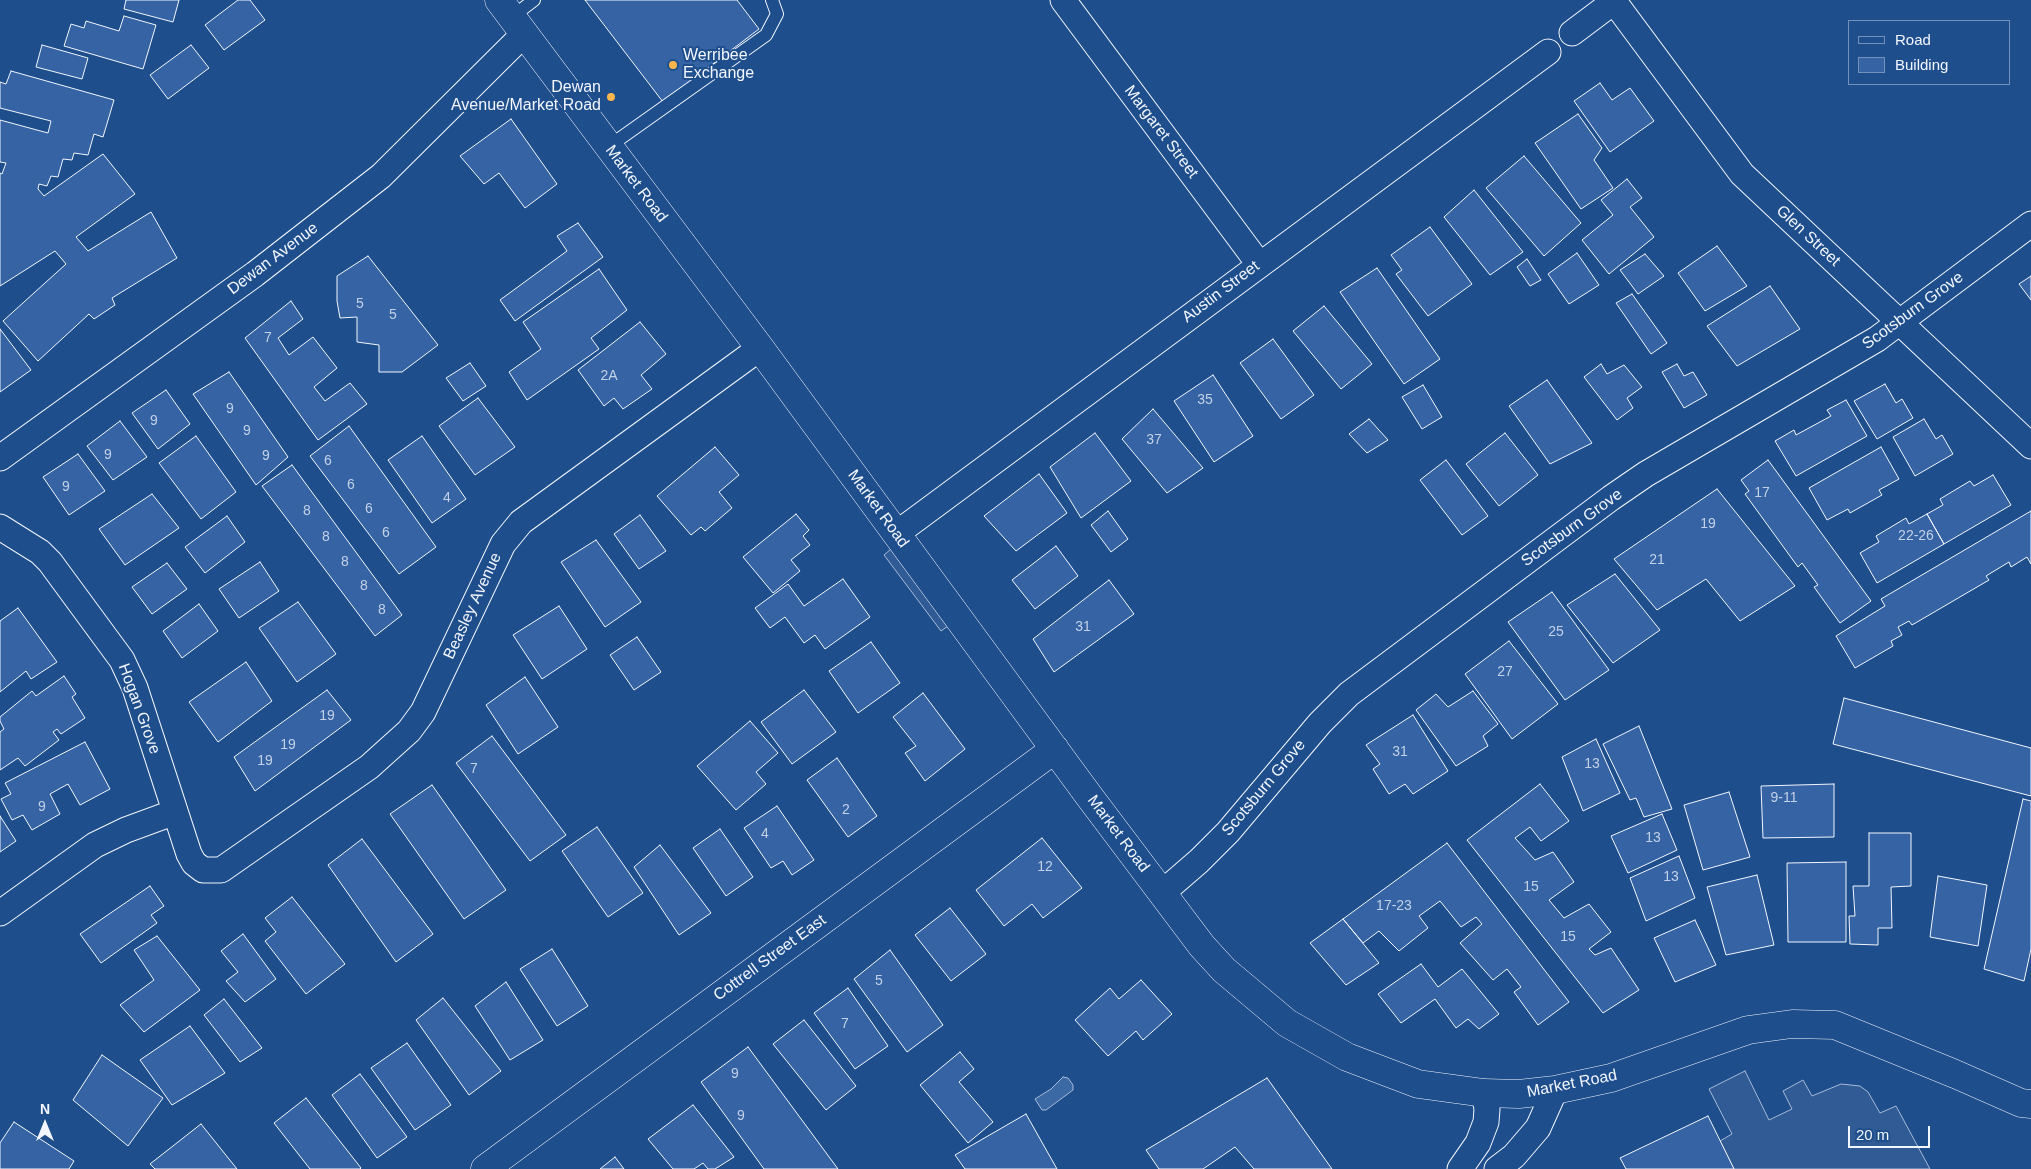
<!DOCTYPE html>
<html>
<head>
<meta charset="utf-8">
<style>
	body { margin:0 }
	#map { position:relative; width:2031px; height:1169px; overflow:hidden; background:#1f4e8c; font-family:Arial,sans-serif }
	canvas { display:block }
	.legend { position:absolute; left:1848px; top:20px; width:162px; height:65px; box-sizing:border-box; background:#1f4e8c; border:1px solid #7391ba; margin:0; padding:6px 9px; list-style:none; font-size:15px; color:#f2f6ff }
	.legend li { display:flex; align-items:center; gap:10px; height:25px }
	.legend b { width:25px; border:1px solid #7391ba }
	.north { position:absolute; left:20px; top:1099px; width:50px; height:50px; -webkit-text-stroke:4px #1f4e8c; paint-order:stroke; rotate:0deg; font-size:14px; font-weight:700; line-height:20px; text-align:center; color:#f2f6ff }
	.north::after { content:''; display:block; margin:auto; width:18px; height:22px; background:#f2f6ff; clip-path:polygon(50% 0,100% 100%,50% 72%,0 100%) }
	.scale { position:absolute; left:1848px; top:1126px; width:82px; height:22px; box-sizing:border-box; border:2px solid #f2f6ff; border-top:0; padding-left:6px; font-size:15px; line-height:18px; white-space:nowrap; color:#f2f6ff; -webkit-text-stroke:4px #1f4e8c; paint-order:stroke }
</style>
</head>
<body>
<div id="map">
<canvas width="2031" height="1169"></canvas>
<ul class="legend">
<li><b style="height:6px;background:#1f4e8c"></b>Road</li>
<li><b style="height:14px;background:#3563a3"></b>Building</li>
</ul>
<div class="north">N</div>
<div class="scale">20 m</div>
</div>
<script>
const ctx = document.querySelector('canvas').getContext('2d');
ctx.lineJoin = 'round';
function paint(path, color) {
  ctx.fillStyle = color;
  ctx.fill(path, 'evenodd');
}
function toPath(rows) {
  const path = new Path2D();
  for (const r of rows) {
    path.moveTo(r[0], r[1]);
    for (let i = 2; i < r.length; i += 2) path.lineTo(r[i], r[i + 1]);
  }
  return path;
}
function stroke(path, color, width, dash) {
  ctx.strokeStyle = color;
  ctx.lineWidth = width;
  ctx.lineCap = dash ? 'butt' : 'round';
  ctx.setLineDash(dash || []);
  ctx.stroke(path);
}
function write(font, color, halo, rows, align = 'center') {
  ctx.font = font + ' Arial,sans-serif';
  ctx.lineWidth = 4;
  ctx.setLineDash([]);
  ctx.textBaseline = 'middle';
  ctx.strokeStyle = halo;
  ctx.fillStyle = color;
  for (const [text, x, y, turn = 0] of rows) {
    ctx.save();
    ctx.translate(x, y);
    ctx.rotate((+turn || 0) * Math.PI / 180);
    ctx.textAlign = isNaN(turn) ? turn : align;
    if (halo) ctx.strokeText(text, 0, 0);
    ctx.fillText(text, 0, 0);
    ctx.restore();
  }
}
const parking = toPath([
	[891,549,948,626,941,631,884,555,891,549],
	[1745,1071,1769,1120,1792,1109,1783,1091,1803,1080,1812,1096,1841,1084,1860,1086,1868,1092,1880,1113,1896,1106,1930,1169,1734,1169,1720,1141,1732,1134,1709,1089,1745,1071]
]);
paint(parking, '#305b95');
stroke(parking, '#a8bbd7', 1);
const water = toPath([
	[1063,1077,1068,1078,1073,1085,1073,1090,1046,1110,1042,1110,1035,1099,1051,1089,1063,1077]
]);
paint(water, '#3b69a3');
stroke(water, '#a8bbd7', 1);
const building = toPath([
	[126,0,179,0,173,22,124,9,126,0],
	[238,0,250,0,265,20,224,50,205,25,238,0],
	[585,0,737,0,759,29,663,102,585,0],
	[124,16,156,25,143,69,64,46,71,24,84,28,86,21,119,31,124,16],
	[42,45,88,58,82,79,36,67,42,45],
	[191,45,209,68,168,99,150,75,191,45],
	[11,71,114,100,103,137,94,134,88,155,74,153,72,160,63,159,58,177,51,176,47,186,39,184,38,189,44,196,103,154,135,194,76,237,88,251,151,212,177,258,112,298,115,305,94,319,89,314,38,361,3,321,66,264,55,251,0,286,0,173,2,174,6,163,0,162,0,120,48,133,51,121,0,108,0,82,6,84,11,71],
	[1600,83,1612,100,1630,88,1654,121,1610,152,1574,101,1600,83],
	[1578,114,1602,148,1594,160,1613,188,1581,209,1535,143,1578,114],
	[511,119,557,184,525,208,499,173,484,184,460,156,511,119],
	[1524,156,1581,223,1544,256,1486,188,1524,156],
	[1627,179,1642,198,1630,207,1654,237,1609,274,1582,240,1613,215,1601,200,1627,179],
	[1474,190,1523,252,1490,275,1444,217,1474,190],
	[578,223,603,257,515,321,500,300,567,251,557,236,578,223],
	[1430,227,1472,284,1428,316,1396,274,1402,270,1391,255,1430,227],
	[1717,246,1747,286,1705,311,1678,273,1717,246],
	[1577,253,1599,285,1569,304,1548,274,1577,253],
	[1645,254,1664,276,1638,294,1620,270,1645,254],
	[368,256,438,345,402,372,379,372,379,345,357,342,357,317,340,318,337,301,337,276,368,256],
	[1527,259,1541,280,1530,286,1517,267,1527,259],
	[1377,268,1440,359,1404,384,1340,292,1377,268],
	[599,269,627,310,591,338,599,349,527,400,509,372,541,349,523,322,599,269],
	[2031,276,2031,300,2019,284,2031,276],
	[1770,286,1800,329,1737,366,1707,326,1770,286],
	[1632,294,1667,343,1651,354,1616,303,1632,294],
	[291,301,303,319,278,338,289,355,313,337,337,368,314,387,325,401,350,383,367,404,318,440,245,338,291,301],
	[1324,306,1372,364,1341,389,1293,331,1324,306],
	[640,322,666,354,641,375,652,389,623,409,614,398,604,406,578,370,640,322],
	[0,329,31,370,0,392,0,329],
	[1273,339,1314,395,1281,419,1240,363,1273,339],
	[470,363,486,386,463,401,446,378,470,363],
	[1601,364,1607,374,1624,365,1642,387,1627,398,1633,408,1617,420,1584,377,1601,364],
	[1677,364,1684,376,1693,372,1707,395,1684,408,1662,372,1677,364],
	[229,372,288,457,256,485,193,394,229,372],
	[1213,375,1253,436,1214,462,1174,401,1213,375],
	[1547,380,1592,443,1550,464,1509,406,1547,380],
	[1885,384,1896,403,1902,399,1913,418,1877,439,1854,401,1885,384],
	[1423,385,1442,417,1422,429,1402,397,1423,385],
	[166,390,190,424,158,449,132,413,166,390],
	[478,398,515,447,475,475,439,426,478,398],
	[1846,400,1867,436,1796,476,1775,441,1794,430,1796,435,1831,416,1827,410,1846,400],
	[1153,409,1203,468,1167,493,1122,439,1153,409],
	[1369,419,1388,440,1367,453,1349,434,1369,419],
	[1924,419,1936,439,1942,435,1953,454,1915,476,1893,437,1924,419],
	[120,421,147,457,113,480,87,446,120,421],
	[349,426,436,547,399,574,310,456,349,426],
	[1095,433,1131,481,1081,518,1050,467,1095,433],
	[1505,433,1538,475,1499,506,1466,464,1505,433],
	[196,436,236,492,201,519,159,463,196,436],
	[422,436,466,499,432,523,388,460,422,436],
	[715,447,739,475,719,492,732,508,705,531,701,527,691,535,657,496,715,447],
	[1881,447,1899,479,1879,490,1882,495,1850,513,1848,509,1827,520,1809,488,1881,447],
	[78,454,105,491,69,515,43,477,78,454],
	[1446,460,1488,516,1462,535,1420,480,1446,460],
	[1768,460,1871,601,1840,623,1814,587,1818,585,1802,563,1798,567,1745,494,1749,491,1741,480,1768,460],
	[292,465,402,615,375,636,262,486,292,465],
	[1039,474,1067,513,1016,551,984,516,1039,474],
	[1993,475,2011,505,1944,544,1927,514,1943,505,1940,499,1970,481,1974,486,1993,475],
	[1717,489,1795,586,1740,621,1706,579,1657,610,1614,559,1717,489],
	[152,494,179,528,125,565,99,529,152,494],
	[1108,511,1128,539,1111,552,1091,525,1108,511],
	[2031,511,2031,564,2027,557,2011,567,2009,562,1986,576,1989,580,1912,625,1909,621,1898,627,1902,635,1891,641,1893,646,1855,668,1836,636,1885,606,1881,599,2031,511],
	[796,514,809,530,803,536,810,545,791,560,800,571,773,593,743,557,796,514],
	[1927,514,1944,544,1877,583,1860,553,1879,542,1876,536,1906,518,1909,524,1927,514],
	[640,515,666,551,639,569,614,534,640,515],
	[227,516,245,542,205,573,185,547,227,516],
	[596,540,641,602,605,627,561,562,596,540],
	[1056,546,1078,576,1035,609,1012,580,1056,546],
	[260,562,279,591,239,618,219,589,260,562],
	[167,563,187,589,152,614,132,587,167,563],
	[1615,574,1660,630,1613,663,1567,605,1615,574],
	[843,579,870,617,825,649,815,635,804,643,785,617,770,628,755,608,788,584,804,606,843,579],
	[1109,580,1134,614,1054,672,1033,639,1109,580],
	[1552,592,1609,670,1565,700,1508,622,1552,592],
	[298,602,336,654,297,682,259,628,298,602],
	[199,604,218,631,182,658,163,631,199,604],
	[559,606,587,649,542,679,513,635,559,606],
	[18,608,57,662,31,679,26,671,0,692,0,621,18,608],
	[637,637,661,672,634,690,610,655,637,637],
	[1509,641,1558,704,1512,739,1465,674,1509,641],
	[871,642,900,683,858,713,829,671,871,642],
	[246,662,272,701,218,742,189,702,246,662],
	[64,676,76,694,72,697,85,718,61,734,57,729,53,732,59,740,25,766,18,758,0,770,0,732,4,729,0,721,0,717,32,691,36,696,64,676],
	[525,677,558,727,518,754,486,705,525,677],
	[327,690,351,720,255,791,234,757,327,690],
	[804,690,836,732,792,764,761,722,804,690],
	[1473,691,1498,724,1483,736,1488,746,1456,766,1416,710,1436,694,1448,707,1473,691],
	[923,693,965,749,925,781,905,753,916,746,893,717,923,693],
	[1844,698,2031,748,2031,796,1833,744,1844,698],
	[1413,715,1448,771,1413,794,1405,784,1389,794,1373,769,1380,764,1366,745,1413,715],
	[750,721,778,753,756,772,766,784,736,810,697,766,750,721],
	[1639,726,1672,809,1644,817,1636,798,1630,800,1603,744,1639,726],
	[492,736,566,835,530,861,456,763,492,736],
	[1596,739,1620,793,1583,811,1562,757,1596,739],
	[85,742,110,789,80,805,68,784,50,794,60,814,32,830,23,815,12,820,1,799,11,794,5,783,85,742],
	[837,758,877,816,848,837,807,780,837,758],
	[1540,784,1569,821,1541,841,1530,827,1515,838,1535,860,1553,852,1574,882,1549,900,1564,918,1589,904,1611,932,1589,949,1595,955,1611,948,1639,990,1603,1013,1467,840,1540,784],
	[1834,784,1834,837,1763,838,1761,786,1834,784],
	[432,785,506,890,464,919,390,814,432,785],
	[1729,792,1750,857,1703,870,1684,805,1729,792],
	[2023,799,2031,801,2031,949,2024,981,1984,969,2023,799],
	[777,806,814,860,792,875,783,861,771,868,744,828,777,806],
	[1662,814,1677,850,1628,873,1611,836,1662,814],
	[0,816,16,841,0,852,0,816],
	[597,827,643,893,608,917,562,851,597,827],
	[720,829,753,877,726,896,693,848,720,829],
	[1869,833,1911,833,1911,886,1891,887,1892,928,1878,928,1878,945,1850,944,1849,916,1855,916,1853,886,1869,886,1869,833],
	[1042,838,1082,888,1043,918,1032,904,1004,926,976,890,1042,838],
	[362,839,433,934,396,962,328,865,362,839],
	[1447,843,1569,1002,1538,1025,1514,992,1521,987,1507,969,1493,980,1460,943,1482,924,1476,917,1461,927,1440,901,1419,916,1428,928,1399,951,1379,931,1363,943,1343,919,1447,843],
	[660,845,711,913,679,935,634,867,660,845],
	[1679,856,1695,898,1646,921,1630,878,1679,856],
	[1846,862,1846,942,1788,942,1787,863,1846,862],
	[1757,875,1774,945,1726,955,1707,887,1757,875],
	[1938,876,1987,885,1978,946,1930,937,1938,876],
	[150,886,164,906,151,915,157,923,101,963,80,934,150,886],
	[292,897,345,964,306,994,265,941,276,932,265,918,292,897],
	[950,908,986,954,951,981,915,935,950,908],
	[1343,919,1379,963,1346,985,1310,943,1343,919],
	[1695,920,1716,965,1675,982,1654,938,1695,920],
	[243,934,276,979,245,1002,226,981,238,972,221,951,243,934],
	[157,936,200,990,144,1032,120,1005,154,980,134,950,157,936],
	[552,949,588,1006,557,1026,520,969,552,949],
	[890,950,943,1025,907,1052,854,979,890,950],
	[1421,964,1438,987,1462,969,1499,1014,1479,1029,1468,1019,1456,1028,1435,999,1401,1023,1378,994,1421,964],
	[1141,980,1172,1014,1143,1040,1136,1031,1108,1056,1075,1020,1110,988,1119,999,1141,980],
	[506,982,543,1040,510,1060,475,1006,506,982],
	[848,988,888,1046,855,1069,814,1013,848,988],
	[443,998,501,1071,469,1095,416,1020,443,998],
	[224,999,262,1048,240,1062,204,1015,224,999],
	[804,1020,856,1086,826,1110,773,1044,804,1020],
	[190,1026,225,1073,172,1105,140,1060,190,1026],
	[407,1043,451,1105,415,1130,371,1068,407,1043],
	[748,1047,838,1169,764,1169,701,1082,748,1047],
	[960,1052,974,1069,959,1082,993,1122,968,1143,920,1085,960,1052],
	[102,1055,163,1098,128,1146,73,1100,102,1055],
	[360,1074,407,1137,377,1158,332,1095,360,1074],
	[1267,1078,1332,1169,1254,1169,1235,1147,1203,1169,1159,1169,1146,1150,1267,1078],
	[306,1098,361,1168,360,1169,310,1169,274,1123,306,1098],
	[693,1105,734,1157,715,1169,708,1169,703,1163,694,1169,673,1169,648,1139,693,1105],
	[1026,1114,1057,1169,965,1169,955,1155,1026,1114],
	[1708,1116,1734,1169,1626,1169,1620,1158,1708,1116],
	[14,1122,74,1161,69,1169,0,1169,0,1143,14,1122],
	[201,1124,237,1169,155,1169,150,1164,201,1124],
	[615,1157,624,1169,600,1169,615,1157]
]);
paint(building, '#3563a3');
stroke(building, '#f2f6ff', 1);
const service = toPath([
	[512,17,534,0],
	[608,147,766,35,777,14,772,0]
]);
const minor = toPath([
	[1063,0,1259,264],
	[1613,0,1742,174,2031,446],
	[1572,33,1616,0],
	[0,458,255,274,381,176,524,34],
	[0,527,40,552,50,562,122,660,135,688,189,854,194,863,203,870,221,870,369,767,409,731,423,712,503,544,521,522,760,348],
	[896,534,1548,52],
	[1162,893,1199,861,1228,832,1320,723,1349,694,1611,498,1646,474,1877,339,2031,224],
	[0,913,95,845,126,830,175,812],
	[1460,1169,1478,1143,1486,1122,1487,1109,1484,1093],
	[1497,1169,1514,1156,1538,1128,1555,1090]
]);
const tertiary = toPath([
	[499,0,760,348,1089,796,1202,946,1224,970,1287,1023,1347,1057,1418,1084,1484,1093,1519,1094,1555,1090,1611,1078,1748,1030,1792,1024,1835,1025,1955,1074,2021,1103,2031,1104],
	[485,1169,1055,749]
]);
stroke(service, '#f2f6ff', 14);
stroke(minor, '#f2f6ff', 27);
stroke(tertiary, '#f2f6ff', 29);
stroke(service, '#1f4e8c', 12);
stroke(minor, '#1f4e8c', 25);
stroke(tertiary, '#1f4e8c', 28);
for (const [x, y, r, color] of [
	[673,65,5,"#ffb74d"],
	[611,97,5,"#ffb74d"]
]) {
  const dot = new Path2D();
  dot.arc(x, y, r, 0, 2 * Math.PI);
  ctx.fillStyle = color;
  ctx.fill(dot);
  stroke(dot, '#1f4e8c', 2);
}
write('14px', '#c3d1e8', null, [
	["5",360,304],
	["5",393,315],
	["7",268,338],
	["2A",609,376],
	["35",1205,400],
	["9",230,409],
	["9",154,421],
	["9",247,431],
	["37",1154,440],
	["9",108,455],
	["9",266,456],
	["6",328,461],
	["6",351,485],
	["9",66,487],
	["17",1762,493],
	["4",447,498],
	["6",369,509],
	["8",307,511],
	["19",1708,524],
	["6",386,533],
	["22-26",1916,536],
	["8",326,537],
	["21",1657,560],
	["8",345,562],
	["8",364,586],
	["8",382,610],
	["31",1083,627],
	["25",1556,632],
	["27",1505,672],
	["19",327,716],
	["19",288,745],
	["31",1400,752],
	["19",265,761],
	["13",1592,764],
	["7",474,769],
	["9-11",1784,798],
	["9",42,807],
	["2",846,810],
	["4",765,834],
	["13",1653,838],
	["12",1045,867],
	["13",1671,877],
	["15",1531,887],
	["17-23",1394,906],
	["15",1568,937],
	["5",879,981],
	["7",845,1024],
	["9",735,1074],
	["9",741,1116]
]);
write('16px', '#f2f6ff', '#1f4e8c', [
	["Werribee",683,56],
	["Exchange",683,74],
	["Dewan",601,88,"right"],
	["Avenue/Market Road",601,106,"right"]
], 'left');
write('16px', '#f2f6ff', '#1f4e8c', [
	["Margaret Street",1161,132,53],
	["Market Road",636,184,53],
	["Glen Street",1808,236,43],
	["Dewan Avenue",273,259,-37],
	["Austin Street",1221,292,-37],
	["Scotsburn Grove",1913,311,-36],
	["Market Road",878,509,54],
	["Scotsburn Grove",1572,528,-36],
	["Beasley Avenue",473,606,-65],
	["Hogan Grove",139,709,70],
	["Scotsburn Grove",1264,788,-50],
	["Market Road",1118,834,53],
	["Cottrell Street East",770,958,-36],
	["Market Road",1572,1084,-11]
]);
</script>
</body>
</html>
